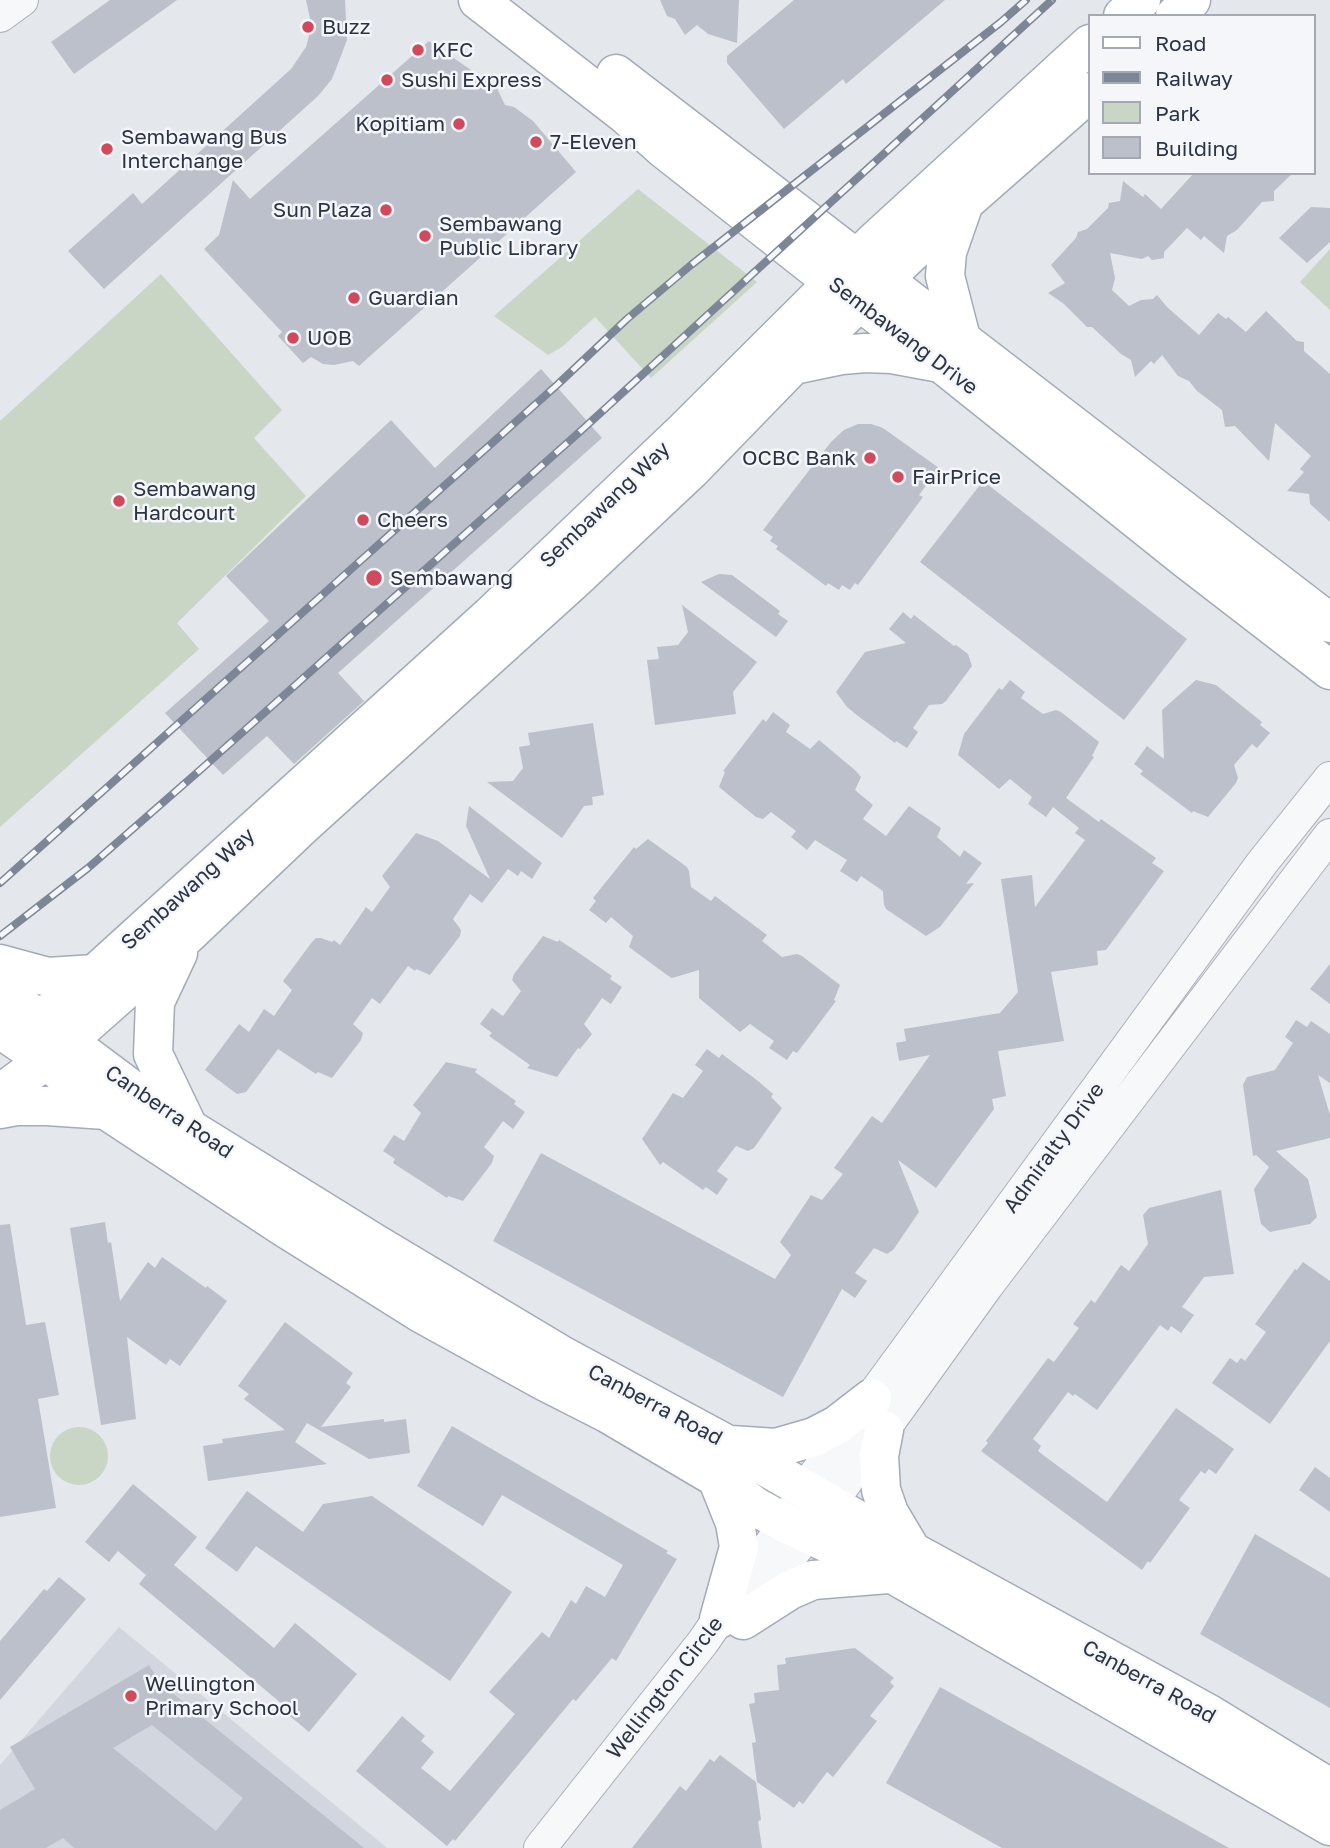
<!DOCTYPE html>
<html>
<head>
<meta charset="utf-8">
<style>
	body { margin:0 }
	#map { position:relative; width:1330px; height:1848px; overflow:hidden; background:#e4e7ec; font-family:"Golos Text",sans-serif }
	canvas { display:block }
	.legend { position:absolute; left:1088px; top:14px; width:228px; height:161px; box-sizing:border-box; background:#f4f6f9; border:2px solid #a4a8b1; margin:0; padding:9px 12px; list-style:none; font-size:21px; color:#2b3445 }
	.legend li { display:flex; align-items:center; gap:14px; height:35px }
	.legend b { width:35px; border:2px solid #a4a8b1 }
</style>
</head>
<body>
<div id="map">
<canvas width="1330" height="1848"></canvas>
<ul class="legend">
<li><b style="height:9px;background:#fff"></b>Road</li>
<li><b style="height:9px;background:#7d8696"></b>Railway</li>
<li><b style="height:19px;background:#c9d6c5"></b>Park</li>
<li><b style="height:19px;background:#bbc0ca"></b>Building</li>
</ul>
</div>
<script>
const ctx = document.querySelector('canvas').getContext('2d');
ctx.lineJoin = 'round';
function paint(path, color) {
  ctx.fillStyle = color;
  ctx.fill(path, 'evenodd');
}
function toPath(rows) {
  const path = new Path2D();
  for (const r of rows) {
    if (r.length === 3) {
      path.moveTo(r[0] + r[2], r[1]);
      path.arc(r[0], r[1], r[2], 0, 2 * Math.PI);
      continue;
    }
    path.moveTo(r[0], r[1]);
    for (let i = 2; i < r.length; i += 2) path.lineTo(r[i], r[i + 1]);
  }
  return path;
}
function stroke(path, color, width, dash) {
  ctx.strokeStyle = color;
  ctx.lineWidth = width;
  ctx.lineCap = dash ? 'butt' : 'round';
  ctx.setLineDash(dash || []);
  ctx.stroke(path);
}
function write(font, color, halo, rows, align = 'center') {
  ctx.font = font + ' "Golos Text",sans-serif';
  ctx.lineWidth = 5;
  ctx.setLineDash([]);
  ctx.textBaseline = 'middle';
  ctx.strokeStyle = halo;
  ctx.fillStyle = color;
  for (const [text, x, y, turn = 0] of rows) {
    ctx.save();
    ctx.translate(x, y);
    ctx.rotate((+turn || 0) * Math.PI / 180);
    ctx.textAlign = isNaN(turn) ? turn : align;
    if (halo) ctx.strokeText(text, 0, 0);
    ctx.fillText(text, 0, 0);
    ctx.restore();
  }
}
paint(toPath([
	[119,1627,387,1848,0,1848,0,1765]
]), '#d2d6de');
paint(toPath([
	[638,189,757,282,651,378,595,317,562,347,548,355,494,316],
	[1330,249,1330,310,1300,282],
	[161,274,282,410,254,438,306,496,177,623,199,649,0,827,0,421],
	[79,1456,29]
]), '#c9d6c5');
paint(toPath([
	[110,0,177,0,74,74,51,42],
	[306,0,345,0,347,40,332,79,318,96,104,289,68,251,133,193,142,204,291,69,306,47,309,36,311,23],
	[660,0,739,0,737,43,708,34,697,25,685,35,675,19,667,16],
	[794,0,945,0,846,84,843,79,784,129,727,63,727,56],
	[429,41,497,88,505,105,514,107,533,121,576,172,359,366,353,361,334,365,323,364,311,357,303,363,278,336,282,332,204,249,219,235,233,180,250,199],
	[1194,173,1293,173,1274,191,1274,201,1262,202,1237,230,1227,236,1224,253,1204,236,1201,240,1187,228,1164,252,1164,258,1152,260,1148,256,1142,259,1110,253,1115,278,1112,290,1129,306,1141,300,1153,299,1157,295,1167,307,1199,335,1218,313,1226,319,1228,317,1246,332,1266,311,1297,341,1304,342,1304,351,1330,374,1330,522,1310,504,1309,494,1287,491,1304,472,1300,469,1311,456,1275,423,1269,461,1235,426,1225,427,1222,410,1197,391,1189,381,1178,376,1162,355,1154,364,1151,361,1135,377,1131,360,1121,354,1092,327,1087,327,1064,304,1048,293,1065,283,1051,265,1076,238,1078,232,1087,229,1108,208,1109,203,1120,201,1123,181,1143,197,1145,194,1161,209],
	[1311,207,1330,208,1330,242,1307,263,1279,238],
	[541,369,602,438,338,673,364,701,294,764,267,736,223,775,165,713,269,621,226,576,391,420,435,468],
	[858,424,871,424,883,428,939,468,919,495,923,497,858,585,855,583,850,590,842,585,839,590,828,583,826,586,776,549,778,546,770,541,773,537,763,530,831,442,844,430],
	[983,481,1187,639,1124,720,920,562],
	[719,574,732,575,780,611,778,614,788,621,776,637,701,582],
	[682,605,757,662,733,692,736,714,655,725,647,660,659,659,657,647,678,645,688,632],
	[903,612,911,619,914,615,954,646,956,645,968,654,972,666,946,701,942,704,929,705,913,728,918,732,907,748,896,741,895,743,858,716,847,707,836,692,865,652,906,643,889,629],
	[1010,680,1025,692,1021,698,1043,714,1056,710,1061,712,1099,742,1092,756,1094,757,1066,798,1099,822,1101,819,1156,858,1152,863,1164,871,1106,950,1097,951,1098,965,1051,972,1064,1041,998,1051,1006,1096,992,1099,994,1109,936,1188,898,1160,919,1212,893,1250,887,1254,874,1248,855,1273,867,1281,855,1298,842,1289,783,1397,493,1241,541,1153,775,1279,791,1255,780,1242,811,1195,822,1200,843,1174,834,1168,872,1116,882,1123,930,1055,899,1061,896,1043,906,1041,904,1029,1000,1013,1018,992,1001,879,1032,875,1035,907,1085,840,1075,833,1079,828,1053,807,1046,817,1028,804,1032,797,1010,779,999,789,958,755,964,734,999,688,1002,690],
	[1196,680,1216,685,1262,722,1260,725,1270,733,1257,748,1252,744,1234,765,1238,778,1236,783,1208,817,1193,811,1192,813,1140,774,1143,771,1134,764,1147,746,1164,759,1162,710],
	[773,712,790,725,786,732,810,749,819,740,856,771,861,777,855,790,873,805,863,819,886,836,909,806,941,828,937,837,960,857,964,850,982,863,966,884,974,883,940,927,926,936,886,909,884,905,883,891,861,876,857,882,840,871,847,860,815,840,807,850,791,837,796,831,771,812,763,819,756,817,719,787,725,772,723,771,763,719,766,722],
	[593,723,604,795,592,797,593,805,584,806,562,838,487,782,513,781,523,768,519,747,530,745,528,733],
	[469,806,542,863,532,879,521,871,518,876,508,869,482,903,470,894,453,919,461,930,460,936,430,975,416,969,415,971,408,966,380,1004,372,998,353,1024,363,1033,361,1040,332,1078,318,1072,316,1074,278,1049,246,1092,237,1094,205,1070,239,1024,249,1032,264,1009,274,1016,292,990,283,981,312,942,316,938,321,938,332,942,334,940,340,945,366,907,372,912,390,887,382,876,416,833,438,841,490,879,466,826],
	[648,839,687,867,689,871,691,887,711,901,715,896,767,935,762,941,782,957,797,954,802,956,840,985,834,1000,836,1001,797,1053,793,1051,787,1060,769,1048,774,1041,750,1024,740,1032,699,998,699,970,672,978,667,975,629,947,633,936,611,917,606,923,589,910,596,901,593,898,634,847,636,849],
	[543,936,558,942,559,940,576,951,612,976,610,979,622,987,611,1004,602,998,584,1024,592,1034,580,1049,578,1048,557,1077,527,1068,530,1065,489,1036,492,1033,480,1024,492,1008,503,1016,521,991,512,980,514,974],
	[1330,964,1330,1004,1310,989],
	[1296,1020,1307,1027,1311,1021,1330,1034,1330,1083,1318,1075,1330,1115,1330,1138,1276,1151,1308,1179,1317,1217,1310,1224,1270,1232,1261,1224,1254,1189,1269,1167,1256,1155,1253,1156,1243,1085,1247,1077,1275,1070,1293,1043,1285,1037],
	[707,1049,719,1058,722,1054,758,1081,773,1094,771,1097,782,1108,754,1148,748,1151,736,1146,717,1171,728,1179,717,1195,706,1187,703,1190,663,1162,660,1165,642,1139,673,1093,683,1098,703,1071,695,1065],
	[446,1062,477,1069,475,1072,516,1101,514,1104,525,1112,513,1129,503,1121,484,1147,494,1156,492,1163,463,1201,448,1196,447,1198,393,1163,395,1159,383,1151,394,1135,404,1141,421,1113,413,1105],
	[1221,1190,1234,1274,1204,1277,1182,1307,1194,1315,1181,1333,1171,1326,1168,1331,1160,1325,1097,1410,1075,1394,1073,1396,1068,1392,1033,1439,1041,1446,1038,1451,1043,1455,1107,1502,1176,1408,1234,1449,1216,1474,1209,1469,1205,1474,1201,1471,1179,1500,1190,1508,1150,1563,1148,1561,1142,1570,981,1451,988,1443,986,1441,1048,1358,1054,1362,1079,1328,1073,1324,1091,1300,1095,1303,1121,1265,1129,1271,1148,1244,1143,1215,1149,1208],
	[105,1222,108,1243,111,1242,120,1301,148,1262,155,1268,162,1257,206,1288,207,1286,227,1301,180,1366,170,1359,166,1365,127,1337,136,1419,101,1425,70,1228],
	[10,1224,26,1325,45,1322,59,1395,38,1399,56,1508,0,1517,0,1225],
	[1303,1262,1330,1281,1330,1341,1270,1424,1212,1383,1230,1358,1237,1363,1241,1358,1245,1361,1266,1332,1255,1324,1295,1269,1297,1270],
	[285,1322,353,1373,346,1383,351,1387,321,1427,384,1419,384,1422,406,1419,410,1453,369,1459,307,1423,295,1442,327,1464,208,1481,203,1446,223,1443,222,1439,285,1430,244,1399,249,1394,238,1386],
	[452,1426,668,1551,666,1553,677,1559,616,1661,612,1658,576,1701,573,1699,455,1841,453,1839,447,1846,356,1771,402,1716,425,1736,421,1741,434,1752,421,1768,450,1791,515,1714,489,1692,542,1632,549,1638,571,1600,576,1604,586,1586,605,1597,623,1565,502,1495,483,1526,417,1486],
	[1315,1467,1330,1478,1330,1512,1299,1490],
	[133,1484,197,1537,174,1565,274,1648,295,1623,357,1674,309,1732,285,1712,288,1709,139,1584,146,1575,118,1551,109,1562,85,1542],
	[247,1491,303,1532,323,1504,372,1496,512,1592,450,1681,256,1546,237,1572,205,1548],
	[1255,1534,1330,1578,1330,1708,1200,1634],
	[59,1577,86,1599,0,1700,0,1641,44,1589,47,1591],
	[855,1648,894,1678,890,1682,894,1686,870,1716,877,1721,833,1777,827,1772,803,1804,799,1801,794,1808,757,1782,752,1743,756,1742,749,1704,755,1703,754,1693,779,1690,777,1665,786,1664,785,1658],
	[149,1665,160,1683,364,1848,74,1848,63,1838,46,1848,0,1848,0,1810,35,1789,10,1747],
	[152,1725,243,1798,216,1831,113,1748],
	[940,1687,1229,1848,1002,1848,975,1833,886,1783],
	[720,1755,756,1782,761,1820,758,1821,762,1848,632,1848,680,1786,686,1791,710,1759,714,1762]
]), '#bbc0ca');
const minor = toPath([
	[0,16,22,0],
	[750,1610,831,1503,987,1286,1330,835],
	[540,1848,703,1642,785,1523,811,1480,1262,863,1330,778]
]);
const major = toPath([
	[478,0,626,115,664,149,815,268,941,363,1186,559,1330,670],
	[1123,16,1141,0],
	[1175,16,1191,0],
	[616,74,1330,623],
	[962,342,945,276,947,252,963,206],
	[794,365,842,355,865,353,892,354,935,362],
	[178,953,155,1002,153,1054,188,1127],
	[0,964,48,977,95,974],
	[0,988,40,1021,159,1110,374,1243,563,1356,728,1445,913,1552,1209,1714,1330,1788],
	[0,1029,46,1060,106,1110,282,1226,419,1312,546,1382,607,1413,717,1478,756,1507,785,1523,891,1573,1330,1826],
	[21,1037,95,974,490,616,684,431,875,241,1090,44],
	[0,1094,46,1060,186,936,302,826,575,579,691,470,793,365,966,201,1090,92],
	[0,1109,16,1106,47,1106,106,1110],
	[884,1430,879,1456,881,1490,889,1513,911,1550],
	[731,1445,776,1448,814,1437,837,1425,872,1398],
	[717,1478,735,1523,739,1547,719,1619],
	[743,1620,790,1590,813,1580,888,1574]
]);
stroke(minor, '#a9aeb7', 34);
stroke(major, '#a3abb8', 41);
stroke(minor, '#f7f8fa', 32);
stroke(major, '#fff', 38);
const rail = toPath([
	[0,883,557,385,627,319,691,265,1001,22,1026,0],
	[0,936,88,868,199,771,584,428,1052,0]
]);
stroke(rail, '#7d8696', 8);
stroke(rail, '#f4f6f9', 5, [16]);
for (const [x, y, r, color] of [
	[308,27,7,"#d1495b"],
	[418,50,7,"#d1495b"],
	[387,80,7,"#d1495b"],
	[459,124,7,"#d1495b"],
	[536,142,7,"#d1495b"],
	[107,149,7,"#d1495b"],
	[386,210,7,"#d1495b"],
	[425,236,7,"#d1495b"],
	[354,298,7,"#d1495b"],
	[293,338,7,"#d1495b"],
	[870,458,7,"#d1495b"],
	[898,477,7,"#d1495b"],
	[119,501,7,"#d1495b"],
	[363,520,7,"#d1495b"],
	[374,578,9,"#d1495b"],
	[131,1696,7,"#d1495b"]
]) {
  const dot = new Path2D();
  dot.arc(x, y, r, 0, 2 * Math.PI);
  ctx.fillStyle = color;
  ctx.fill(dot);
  stroke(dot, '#f4f6f9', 2.5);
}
write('21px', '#2b3445', '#f4f6f9', [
	["Buzz",322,27],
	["KFC",432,50],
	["Sushi Express",401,80],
	["Kopitiam",445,124,"right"],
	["Sembawang Bus",121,137],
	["Interchange",121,161],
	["7-Eleven",550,142],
	["Sun Plaza",372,210,"right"],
	["Sembawang",439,224],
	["Public Library",439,248],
	["Guardian",368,298],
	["UOB",307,338],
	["OCBC Bank",856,458,"right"],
	["FairPrice",912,477],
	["Sembawang",133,489],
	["Hardcourt",133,513],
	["Cheers",377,520],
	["Sembawang",390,578],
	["Wellington",145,1684],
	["Primary School",145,1708]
], 'left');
write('21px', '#2b3445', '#f4f6f9', [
	["Sembawang Drive",903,336,37],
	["Sembawang Way",605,505,-44],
	["Sembawang Way",188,889,-42],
	["Canberra Road",169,1112,34],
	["Admiralty Drive",1054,1148,-54],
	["Canberra Road",655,1405,28],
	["Canberra Road",1149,1682,29],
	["Wellington Circle",665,1688,-52]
]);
</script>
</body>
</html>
